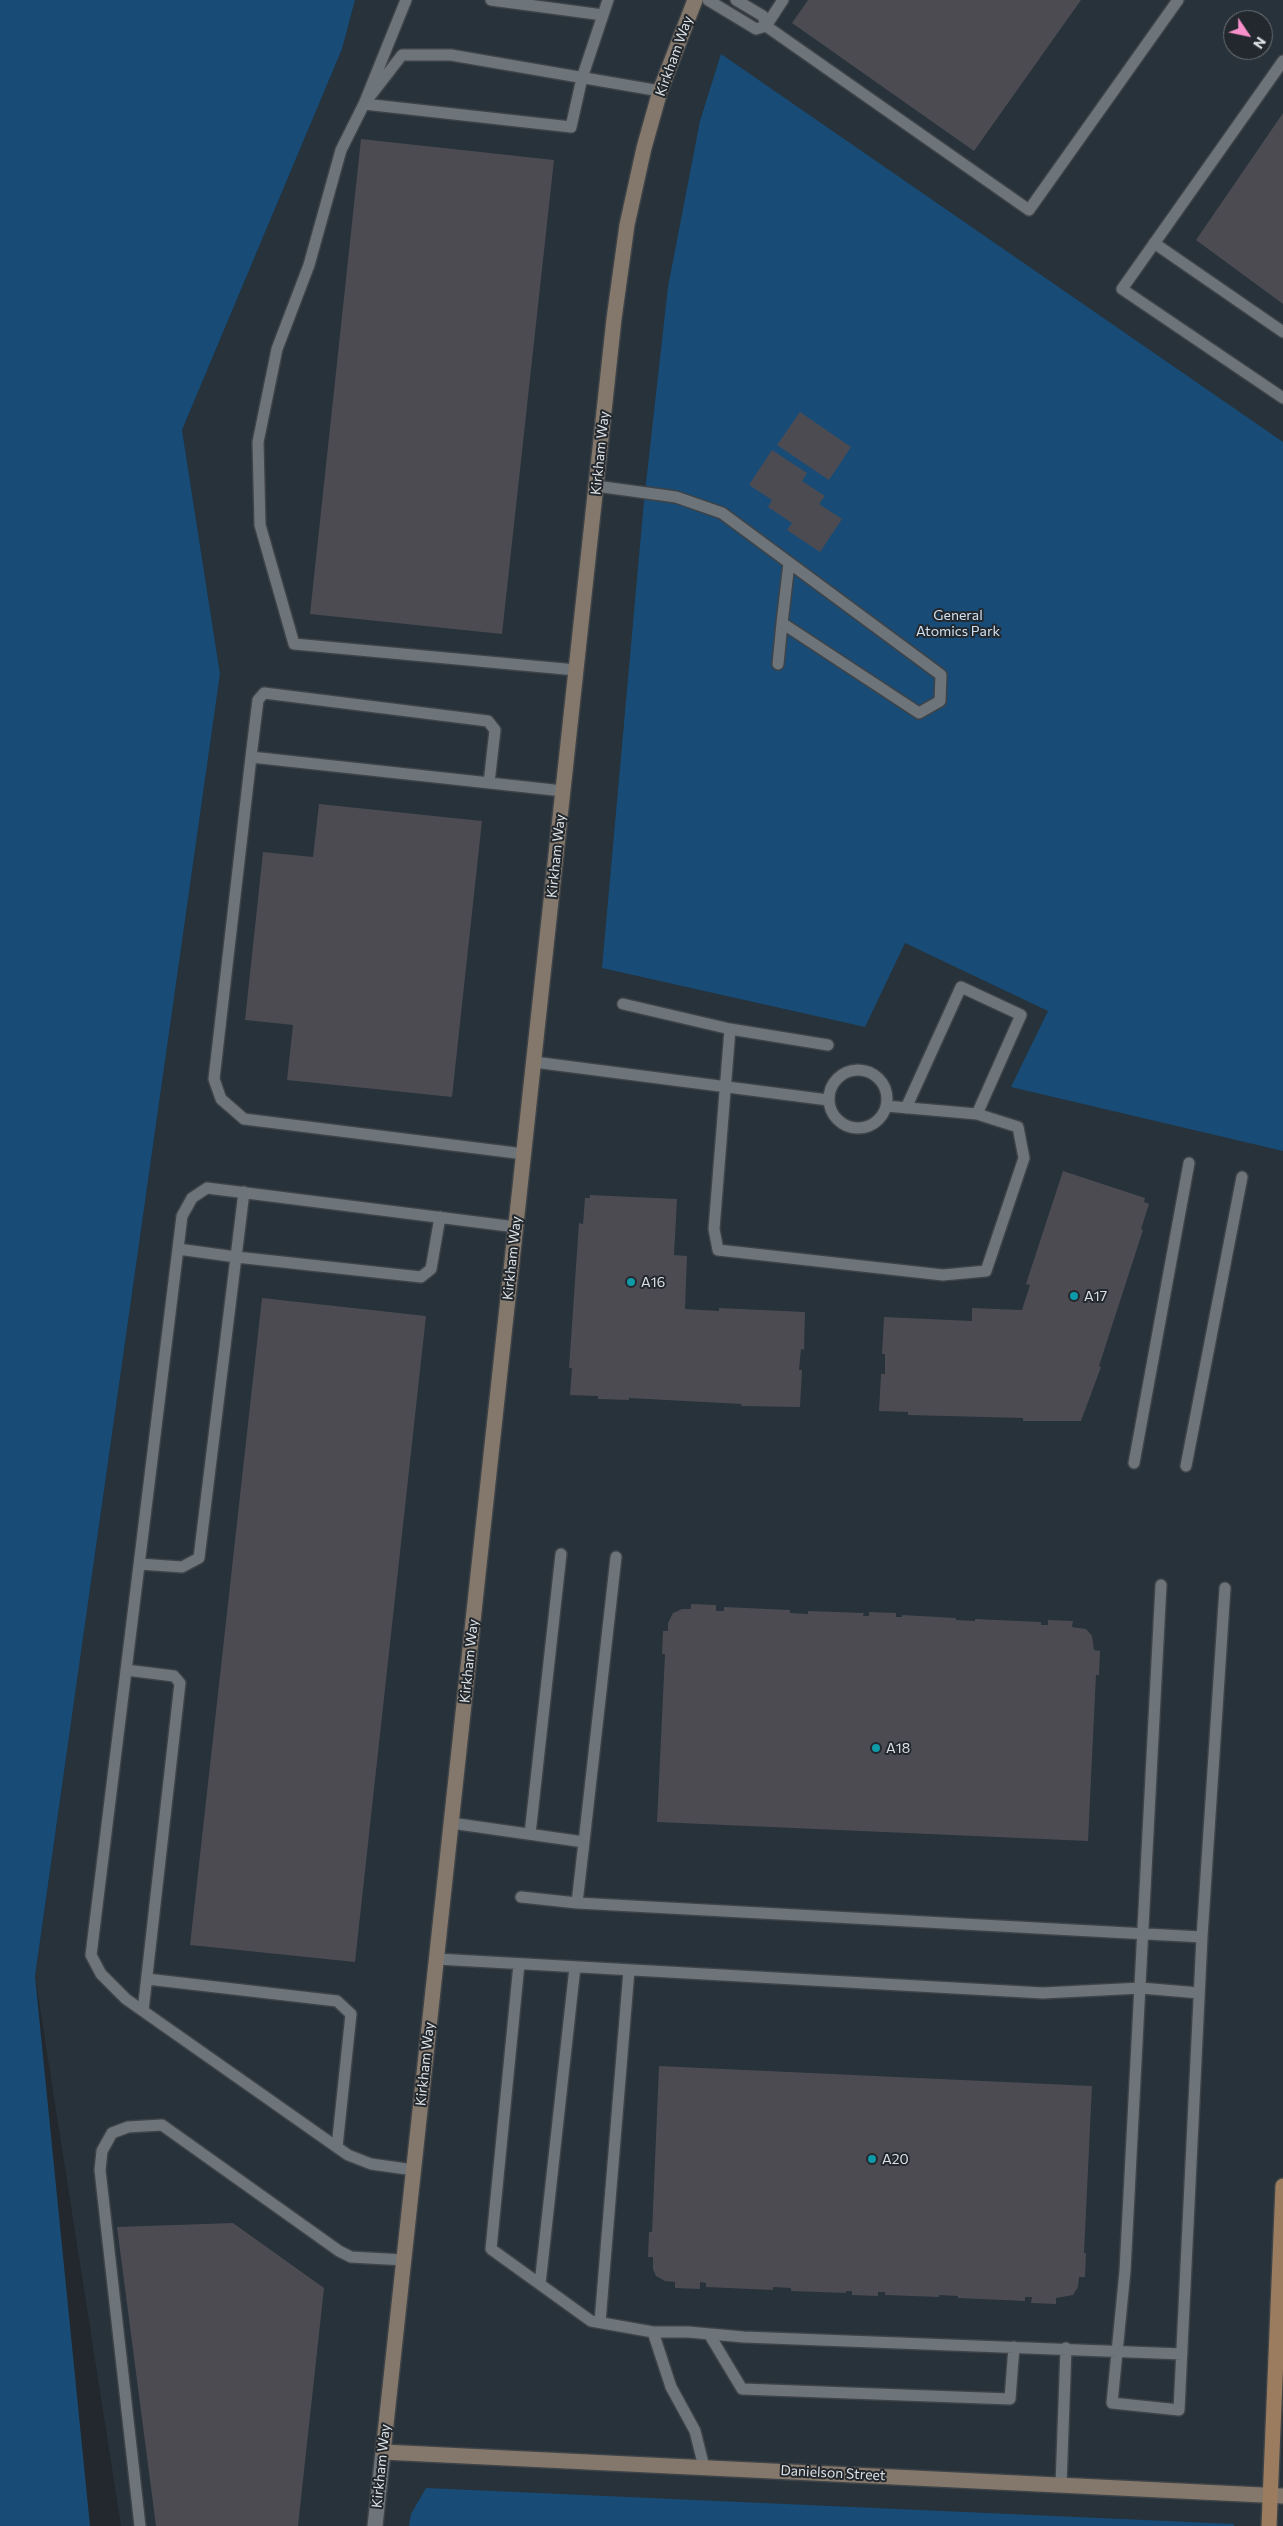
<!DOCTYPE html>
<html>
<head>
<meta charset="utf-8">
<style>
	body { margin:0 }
	#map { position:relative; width:1283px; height:2526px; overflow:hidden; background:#22282d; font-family:Commissioner,sans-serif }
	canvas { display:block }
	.north { position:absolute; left:1223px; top:10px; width:50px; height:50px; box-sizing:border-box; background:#22282d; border:1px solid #6d7276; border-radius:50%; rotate:124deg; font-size:14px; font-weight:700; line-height:20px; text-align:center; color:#dde1e4 }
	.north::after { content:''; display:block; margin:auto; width:18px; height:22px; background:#f890cb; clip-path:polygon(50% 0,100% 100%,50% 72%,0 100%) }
</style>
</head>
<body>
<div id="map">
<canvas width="1283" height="2526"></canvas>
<div class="north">N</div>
</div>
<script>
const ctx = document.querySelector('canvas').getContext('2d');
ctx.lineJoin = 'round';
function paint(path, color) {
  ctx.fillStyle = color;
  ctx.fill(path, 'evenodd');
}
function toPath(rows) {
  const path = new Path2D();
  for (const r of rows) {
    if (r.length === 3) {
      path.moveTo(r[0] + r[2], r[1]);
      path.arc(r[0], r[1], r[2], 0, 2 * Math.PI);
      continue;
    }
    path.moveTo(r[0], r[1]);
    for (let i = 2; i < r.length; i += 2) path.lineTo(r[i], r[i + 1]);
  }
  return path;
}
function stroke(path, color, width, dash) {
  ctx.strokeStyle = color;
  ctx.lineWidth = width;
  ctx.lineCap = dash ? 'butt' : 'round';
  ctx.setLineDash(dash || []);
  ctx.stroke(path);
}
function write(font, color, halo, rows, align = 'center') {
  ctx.font = font + ' Commissioner,sans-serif';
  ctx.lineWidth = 4;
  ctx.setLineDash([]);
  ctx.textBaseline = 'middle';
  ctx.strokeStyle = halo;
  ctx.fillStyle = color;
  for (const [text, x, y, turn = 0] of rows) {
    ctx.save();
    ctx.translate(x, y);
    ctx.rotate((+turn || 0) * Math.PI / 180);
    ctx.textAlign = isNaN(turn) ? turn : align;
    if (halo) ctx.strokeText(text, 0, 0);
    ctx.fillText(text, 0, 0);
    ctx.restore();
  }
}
paint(toPath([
	[355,0,1283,0,1283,2526,121,2526,35,1976,220,674,182,430,342,49],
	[1233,20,1263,20,1263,50,1233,50]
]), '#27323a');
paint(toPath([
	[0,0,355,0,342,49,182,430,220,674,35,1976,90,2526,0,2526],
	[721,54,1283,442,1283,1151,1011,1087,1048,1011,905,943,865,1027,602,968,644,501,668,287,700,121],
	[426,2488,1234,2524,1234,2526,409,2526,411,2514]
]), '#184c76');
paint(toPath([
	[808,0,1081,0,974,151,792,23],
	[1283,113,1283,304,1196,240],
	[361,139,554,160,502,634,310,614],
	[800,412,851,447,829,480,777,445],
	[772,450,807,473,802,481,825,496,819,504,842,519,820,552,787,530,792,523,768,507,772,500,749,485],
	[319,804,482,821,452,1097,287,1080,293,1025,245,1020,263,852,313,857],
	[1063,1171,1145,1198,1144,1202,1149,1204,1141,1229,1143,1230,1099,1366,1101,1367,1081,1421,1023,1421,1023,1418,908,1415,908,1412,879,1411,881,1374,885,1374,885,1354,882,1354,884,1317,972,1321,972,1308,1022,1310,1030,1285,1026,1284],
	[590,1195,677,1199,674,1255,687,1256,685,1309,719,1311,719,1308,805,1312,804,1350,801,1349,799,1370,802,1370,800,1407,741,1406,742,1404,629,1398,629,1400,598,1399,598,1396,570,1395,572,1368,569,1368,579,1223,583,1224,585,1198,590,1198],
	[262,1298,426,1316,355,1962,190,1945],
	[691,1604,716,1605,716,1611,724,1611,724,1607,790,1610,790,1613,808,1614,808,1611,864,1613,863,1616,869,1616,869,1612,896,1613,896,1617,902,1617,902,1615,956,1618,956,1620,975,1621,975,1619,1041,1622,1041,1625,1048,1625,1048,1620,1073,1621,1072,1627,1086,1629,1092,1636,1094,1650,1100,1651,1099,1675,1096,1675,1088,1841,657,1822,665,1654,662,1654,663,1631,668,1631,668,1623,673,1613,682,1609,691,1609],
	[659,2066,1092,2086,1084,2253,1086,2253,1085,2277,1079,2277,1078,2287,1073,2295,1056,2298,1056,2304,1031,2303,1032,2297,1025,2297,1025,2301,958,2298,958,2296,939,2295,939,2297,885,2295,885,2292,878,2292,878,2296,852,2295,852,2291,846,2291,846,2293,791,2291,791,2288,773,2287,773,2290,706,2287,706,2283,700,2282,700,2289,675,2288,675,2282,665,2281,656,2276,653,2269,653,2257,648,2257,649,2232,652,2232],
	[233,2223,324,2288,298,2526,156,2526,117,2227]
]), '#4c4b52');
const service = toPath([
	[406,0,364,104,571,127,582,78,608,0],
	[491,0,603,15],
	[708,0,756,29,766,26,783,0],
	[736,0,763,16,766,26,1029,210,1178,0],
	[1283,61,1122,289,1283,398],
	[1154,243,1283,332],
	[596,486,676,497,722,513,941,675,940,701,919,713,782,623,789,563],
	[778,664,782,623],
	[576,670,294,644,260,525,258,442,277,349,309,265,341,150,364,104,402,55,451,55,660,91],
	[251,757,258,700,264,693,488,721,495,730,489,783],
	[623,1004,730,1029],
	[828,1045,730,1029,714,1229,718,1250,943,1275,986,1271,1024,1158,1018,1127,977,1114],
	[534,1062,828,1100],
	[858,1099,29],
	[886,1106,977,1114,1021,1015,961,987,906,1108],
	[524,1154,244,1119,221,1099,214,1079,251,757,563,791],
	[244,1192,236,1257,421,1277,431,1269,440,1217],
	[1134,1463,1189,1163],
	[1186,1466,1242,1177],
	[139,1564,182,1567,199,1558,236,1257,178,1249],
	[1161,1585,1125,2271,1112,2403,1179,2410,1202,1937],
	[126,1670,174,1676,180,1683,143,2011],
	[451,1823,584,1842,616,1557],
	[530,1834,561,1554],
	[521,1897,577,1903,584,1842],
	[577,1903,1202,1937,1225,1588],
	[437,1959,1043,1993,1141,1988,1199,1993],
	[519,1964,491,2249,591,2321,653,2332],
	[147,1979,337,2001,351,2014,337,2147],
	[414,2170,371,2164,348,2155,126,1999,101,1974,91,1955,182,1216,192,1198,207,1188,516,1227],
	[540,2284,575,1967],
	[600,2322,629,1970],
	[709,2334,742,2389,1010,2399,1014,2347],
	[704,2467,695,2431,671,2387,653,2332,688,2332,744,2337,1182,2354],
	[1061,2485,1066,2348],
	[140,2526,100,2170,102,2151,112,2133,128,2127,162,2125,339,2251,351,2257,404,2260]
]);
const minor = toPath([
	[375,2526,383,2452]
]);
const secondary = toPath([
	[695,0,660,91,644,148,627,225,614,319,383,2452,1283,2496]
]);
const primary = toPath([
	[1269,2526,1283,2186]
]);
stroke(service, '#3e4347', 14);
stroke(minor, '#3e4347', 18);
stroke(secondary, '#3e4347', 18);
stroke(primary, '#3e4347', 18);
stroke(service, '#6d747a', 11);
stroke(minor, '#6d747a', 15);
stroke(secondary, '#84786c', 15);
stroke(primary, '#9c7c5f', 15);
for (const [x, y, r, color] of [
	[631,1282,5,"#0f9aa8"],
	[1074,1296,5,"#0f9aa8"],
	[876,1748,5,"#0f9aa8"],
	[872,2159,5,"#0f9aa8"]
]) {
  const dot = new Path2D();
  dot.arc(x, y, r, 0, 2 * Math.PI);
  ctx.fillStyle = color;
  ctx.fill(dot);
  stroke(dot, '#22282d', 2);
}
write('14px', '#dde1e4', '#22282d', [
	["Kirkham Way",674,56,-70],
	["Kirkham Way",600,453,-84],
	["Kirkham Way",556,856,-84],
	["Kirkham Way",512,1258,-84],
	["Kirkham Way",469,1661,-84],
	["Kirkham Way",425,2064,-84],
	["Kirkham Way",381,2466,-84],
	["Danielson Street",833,2473,3]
]);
write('14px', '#d1e0ef', '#22282d', [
	["General",958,615],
	["Atomics Park",958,631]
]);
write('14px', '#dde1e4', '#22282d', [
	["A16",641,1282],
	["A17",1084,1296],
	["A18",886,1748],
	["A20",882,2159]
], 'left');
</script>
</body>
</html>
